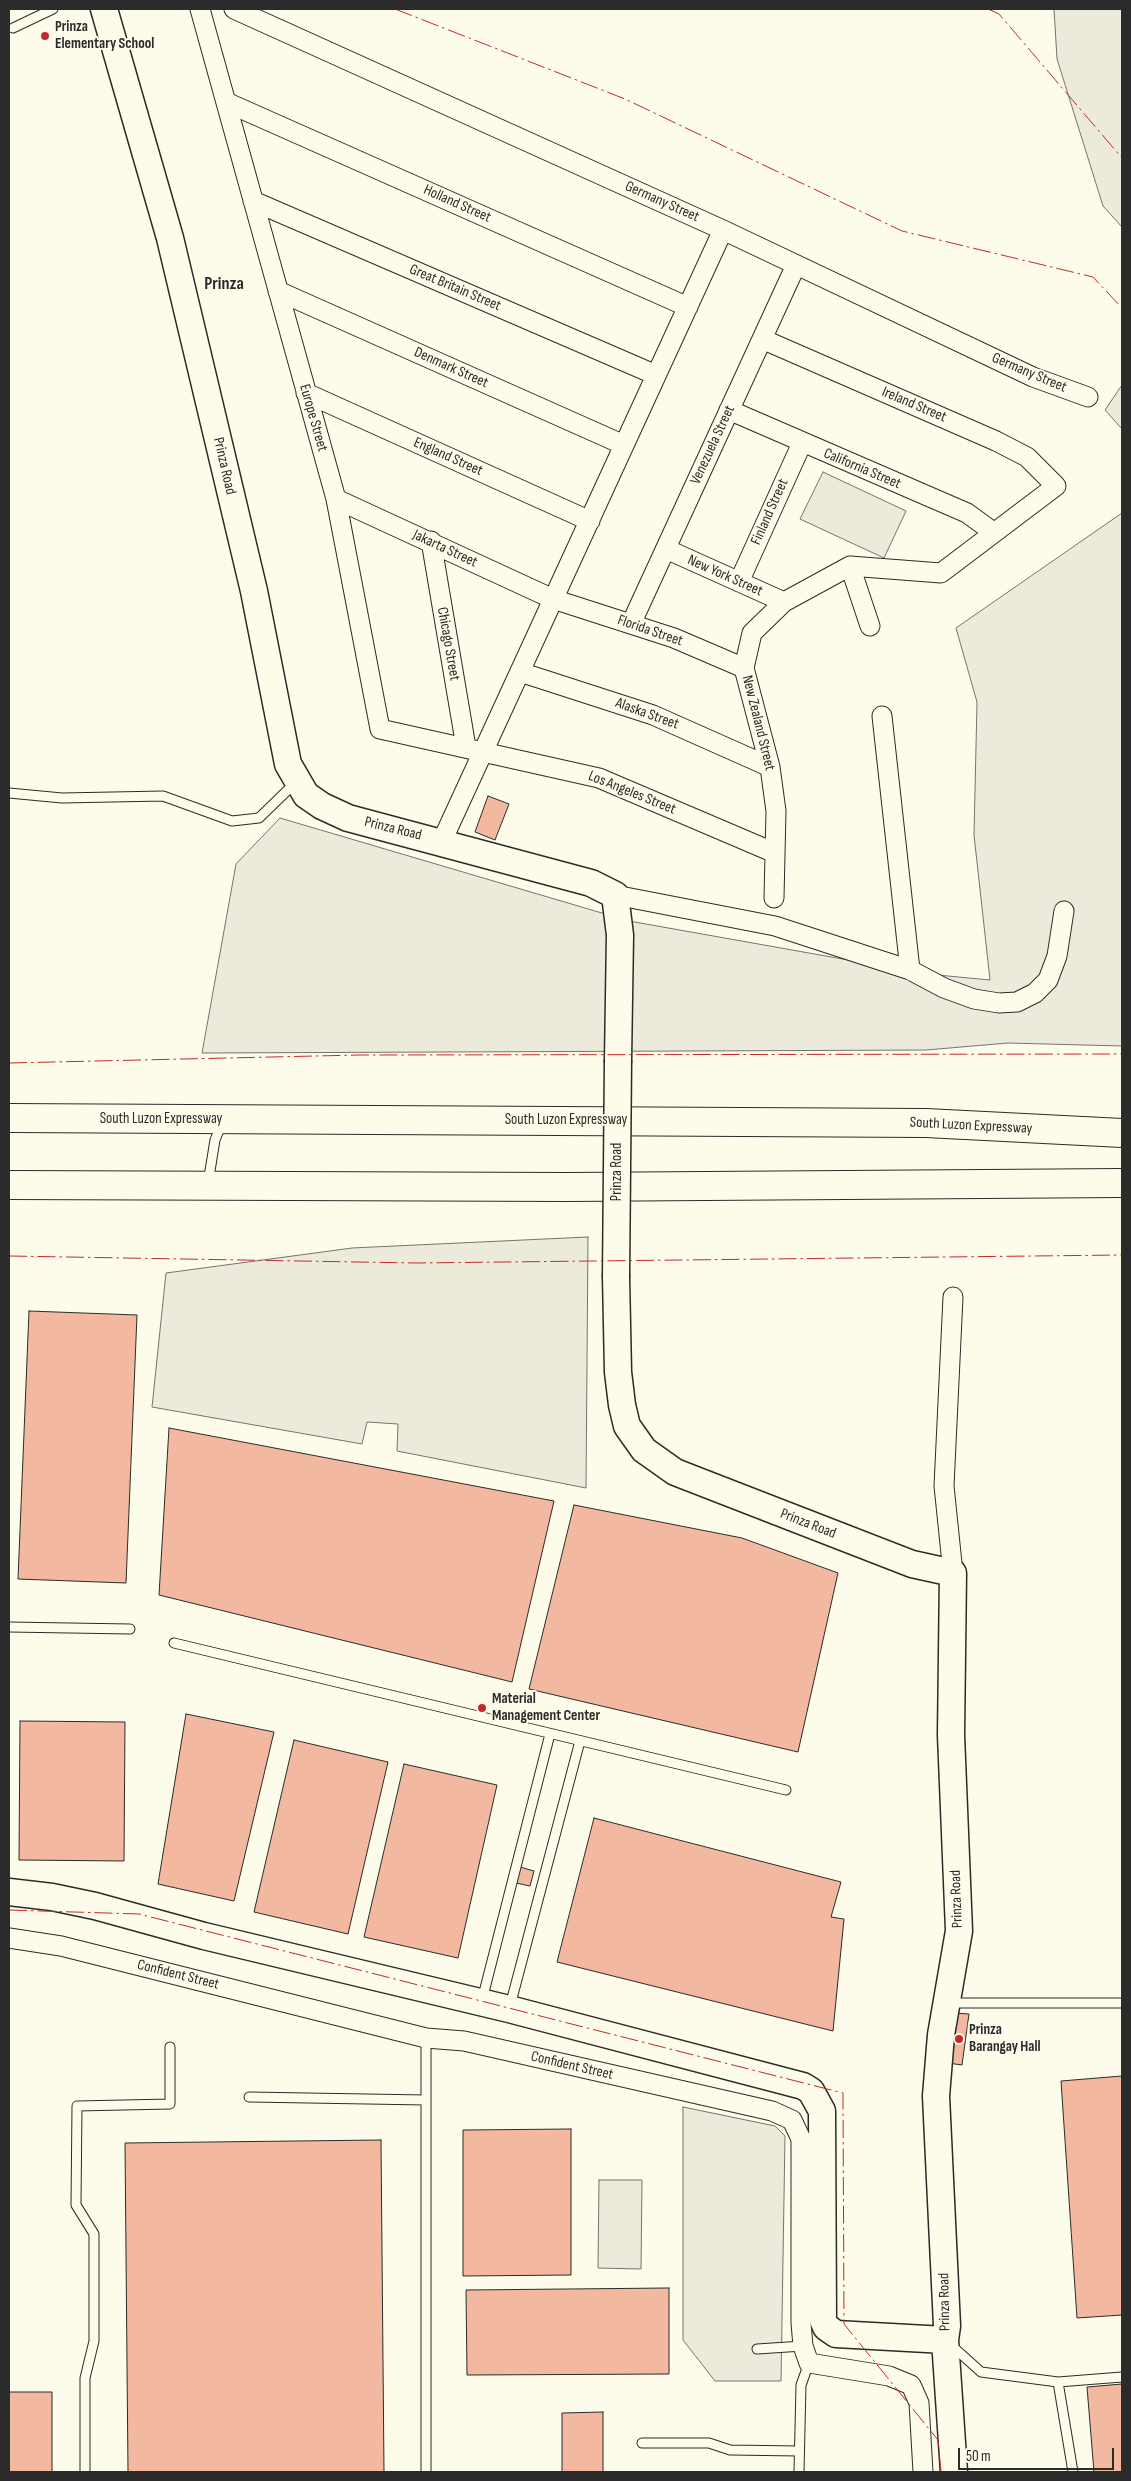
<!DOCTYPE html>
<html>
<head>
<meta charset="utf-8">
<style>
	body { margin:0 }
	#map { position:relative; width:1131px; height:2481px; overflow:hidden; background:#fdfbea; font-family:"Sofia Sans Condensed",sans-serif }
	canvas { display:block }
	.frame { position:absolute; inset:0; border:10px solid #2b2b2b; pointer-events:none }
	.scale { position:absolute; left:958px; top:2448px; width:156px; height:22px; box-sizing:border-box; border:2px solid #2b2b2b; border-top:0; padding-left:6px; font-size:15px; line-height:18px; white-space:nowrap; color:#2b2b2b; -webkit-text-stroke:4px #fdfbea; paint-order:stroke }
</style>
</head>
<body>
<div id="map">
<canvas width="1131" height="2481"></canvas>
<div class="frame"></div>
<div class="scale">50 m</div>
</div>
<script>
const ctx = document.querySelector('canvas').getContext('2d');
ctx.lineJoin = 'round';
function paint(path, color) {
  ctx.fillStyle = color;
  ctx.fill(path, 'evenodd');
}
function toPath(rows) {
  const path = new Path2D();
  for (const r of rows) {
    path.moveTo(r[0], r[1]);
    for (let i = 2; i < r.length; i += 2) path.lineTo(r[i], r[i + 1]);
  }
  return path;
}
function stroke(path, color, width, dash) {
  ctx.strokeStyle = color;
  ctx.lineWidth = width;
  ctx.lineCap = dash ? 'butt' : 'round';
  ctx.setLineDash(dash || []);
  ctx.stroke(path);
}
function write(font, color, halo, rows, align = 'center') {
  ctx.font = font + ' "Sofia Sans Condensed",sans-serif';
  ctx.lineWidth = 4;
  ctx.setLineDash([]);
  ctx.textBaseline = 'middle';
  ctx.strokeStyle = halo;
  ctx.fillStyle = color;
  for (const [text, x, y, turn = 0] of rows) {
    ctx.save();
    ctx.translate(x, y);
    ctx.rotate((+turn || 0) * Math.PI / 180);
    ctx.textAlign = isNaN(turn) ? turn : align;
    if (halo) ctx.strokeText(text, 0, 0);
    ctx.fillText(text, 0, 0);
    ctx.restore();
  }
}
const green = toPath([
	[1054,9,1122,9,1122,227,1103,206,1057,59,1054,9],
	[1122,385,1122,429,1105,410,1122,385],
	[823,472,906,511,884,558,800,519,823,472],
	[1122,513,1122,1046,1008,1043,926,1050,202,1053,236,864,280,818,629,921,927,974,990,980,974,835,977,702,956,628,1122,513],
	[588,1237,586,1488,397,1451,398,1424,367,1422,362,1444,152,1407,166,1273,352,1248,588,1237],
	[599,2180,642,2180,641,2269,598,2268,599,2180]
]);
paint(green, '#ecebdb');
stroke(green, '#74746e', 1);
const parking = toPath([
	[683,2107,775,2126,785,2136,781,2381,715,2381,683,2340,683,2107]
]);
paint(parking, '#eceadb');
stroke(parking, '#74746e', 1);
const building = toPath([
	[488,796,509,804,495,840,475,832,488,796],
	[29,1311,137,1315,126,1583,18,1579,29,1311],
	[169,1428,554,1501,512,1682,159,1595,169,1428],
	[574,1505,742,1538,838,1573,798,1752,529,1689,574,1505],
	[186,1714,274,1732,234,1901,158,1884,186,1714],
	[20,1721,125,1722,124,1861,19,1860,20,1721],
	[294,1740,388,1762,348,1934,254,1912,294,1740],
	[404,1764,497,1785,458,1958,364,1937,404,1764],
	[594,1818,841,1882,831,1917,844,1919,833,2031,557,1962,594,1818],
	[520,1867,534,1871,530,1886,516,1883,520,1867],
	[956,2013,969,2014,962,2065,948,2063,956,2013],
	[1122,2076,1122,2315,1077,2318,1061,2081,1122,2076],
	[571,2129,571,2275,463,2276,463,2130,571,2129],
	[381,2140,384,2472,128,2472,125,2143,381,2140],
	[669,2288,669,2374,467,2375,466,2290,669,2288],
	[1122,2384,1122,2472,1094,2472,1087,2387,1122,2384],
	[9,2392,52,2392,52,2472,9,2472,9,2392],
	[603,2412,603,2472,562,2472,562,2413,603,2412]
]);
paint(building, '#f2b8a0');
stroke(building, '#2b2b2b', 1);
const lane = toPath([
	[13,28,53,9],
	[9,793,62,798,163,796,232,821,259,818,296,782],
	[208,1183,215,1140,222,1123],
	[9,1627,130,1629],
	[174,1643,786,1790],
	[482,2000,550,1734],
	[949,2003,1122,2003],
	[510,2006,580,1741],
	[426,2038,426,2472],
	[249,2097,426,2100],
	[951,2345,981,2372,1058,2382,1073,2472],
	[757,2349,803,2346],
	[1058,2382,1122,2377],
	[642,2443,709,2443,730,2450,799,2451],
	[85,2472,85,2378,94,2341,94,2234,76,2205,77,2106,170,2104,170,2047],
	[799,2472,801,2385,809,2363]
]);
const street = toPath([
	[200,9,336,499,380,729,599,778,775,853],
	[234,9,723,230,1033,377,1088,397],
	[226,102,688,307],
	[253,201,656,375],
	[278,291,624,445],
	[762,339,996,441,1027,457,1056,486,941,573,850,566,784,602,752,633,744,668,770,767,776,811,774,898],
	[306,393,590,521],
	[729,410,967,513,993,532],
	[336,499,553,599,674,638,744,668],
	[431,541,466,747],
	[666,549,784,602],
	[850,566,870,626],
	[739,582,802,443],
	[631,624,796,265],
	[520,672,653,715,770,767],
	[882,716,910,970],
	[442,841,723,230],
	[615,895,775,926,910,970,944,988,974,999,999,1003,1017,1002,1035,993,1048,980,1057,956,1064,911],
	[953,1297,944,1486,953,1573],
	[9,1938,61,1946,426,2038,464,2041,772,2111,792,2120,801,2139,801,2323,803,2346,809,2363,889,2376,911,2385,919,2403,923,2472]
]);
const secondary = toPath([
	[104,9,170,238,254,591,288,764,306,795,322,806,348,818,591,883,615,895,620,935,618,1060],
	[616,1277,618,1372,622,1405,627,1426,644,1450,675,1472,912,1564,953,1573,951,1735,959,1931,941,2035,936,2096,947,2326,945,2340,954,2472],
	[9,1892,52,1897,95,1906,204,1936,509,2009,803,2086,811,2091,822,2111,823,2320,826,2327,836,2334,945,2340]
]);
const highway = toPath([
	[9,1118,926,1123,1122,1133],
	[9,1185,567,1187,1122,1183]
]);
stroke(lane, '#2b2b2b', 11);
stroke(street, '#2b2b2b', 21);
stroke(secondary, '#2b2b2b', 29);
stroke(highway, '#2b2b2b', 30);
stroke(lane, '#fdfbea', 9);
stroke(street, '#fdfbea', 19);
stroke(secondary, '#fdfbea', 26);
stroke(highway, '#fdfbea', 28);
const secondaryBridge = toPath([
	[616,1277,618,1060]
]);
stroke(secondaryBridge, '#2b2b2b', 29, []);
stroke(secondaryBridge, '#fdfbea', 26);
stroke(toPath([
	[395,9,625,99,902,231,1093,277,1122,308],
	[988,9,999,14,1122,158],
	[9,1063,359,1055,1122,1054],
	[9,1256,416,1263,1122,1255],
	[9,1910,139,1914,843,2093,844,2324,938,2440,941,2472]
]), '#c62828', 1, [18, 4, 2.5, 4]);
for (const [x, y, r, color] of [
	[45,36,5,"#c62828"],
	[482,1708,5,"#c62828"],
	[959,2039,5,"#c62828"]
]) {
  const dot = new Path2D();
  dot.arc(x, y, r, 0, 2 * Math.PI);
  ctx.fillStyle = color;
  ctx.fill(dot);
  stroke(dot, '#fdfbea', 2);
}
write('bold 15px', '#2b2b2b', '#fdfbea', [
	["Prinza",55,27],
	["Elementary School",55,44],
	["Material",492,1699],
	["Management Center",492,1716],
	["Prinza",969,2030],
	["Barangay Hall",969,2047]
], 'left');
write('15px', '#2b2b2b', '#fdfbea', [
	["Germany Street",662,202,24],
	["Holland Street",457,204,24],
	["Great Britain Street",455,288,23],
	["Denmark Street",451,368,24],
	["Germany Street",1029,373,23],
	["Ireland Street",914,405,23],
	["Europe Street",313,418,74],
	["Venezuela Street",713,445,-65],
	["England Street",448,457,24],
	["Prinza Road",224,466,77],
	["California Street",862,469,23],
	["Finland Street",770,512,-66],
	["Jakarta Street",445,549,25],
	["New York Street",725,576,24],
	["Florida Street",650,631,19],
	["Chicago Street",448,644,80],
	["Alaska Street",647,714,20],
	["New Zealand Street",758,723,76],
	["Los Angeles Street",632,793,22],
	["Prinza Road",393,829,14],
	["South Luzon Expressway",161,1119],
	["South Luzon Expressway",566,1120],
	["South Luzon Expressway",971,1126,3],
	["Prinza Road",617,1172,-90],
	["Prinza Road",808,1524,21],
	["Prinza Road",957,1899,-92],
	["Confident Street",178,1975,14],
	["Confident Street",572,2066,13],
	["Prinza Road",945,2302,-91]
]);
write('bold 18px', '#2b2b2b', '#fdfbea', [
	["Prinza",224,284]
]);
</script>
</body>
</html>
